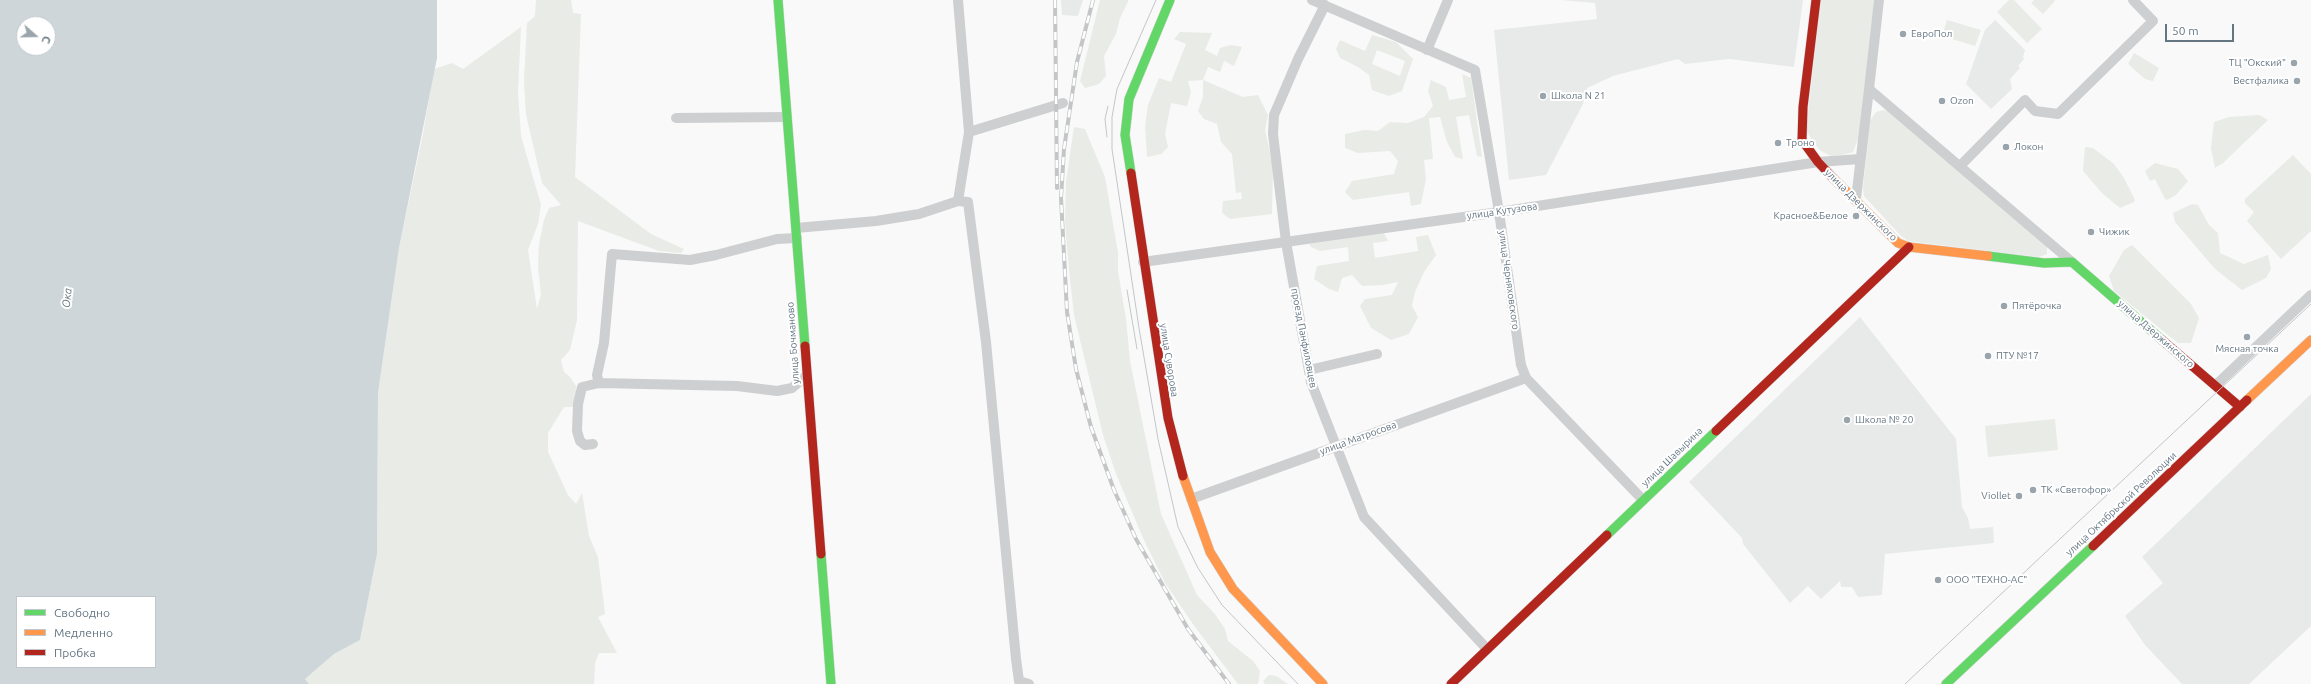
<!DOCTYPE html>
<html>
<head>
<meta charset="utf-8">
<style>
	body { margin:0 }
	#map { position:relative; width:2311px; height:684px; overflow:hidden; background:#f9f9f9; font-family:Ubuntu,sans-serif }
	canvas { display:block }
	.legend { position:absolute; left:16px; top:596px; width:140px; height:72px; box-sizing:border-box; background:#fff; border:1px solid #c1c8cd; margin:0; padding:5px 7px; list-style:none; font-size:12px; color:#657683 }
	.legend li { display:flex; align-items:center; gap:8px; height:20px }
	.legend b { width:20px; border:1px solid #c1c8cd }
	.north { position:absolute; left:16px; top:16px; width:40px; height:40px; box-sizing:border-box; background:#fff; border:1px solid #c1c8cd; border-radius:50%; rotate:110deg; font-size:11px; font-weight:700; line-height:16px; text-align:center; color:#657683 }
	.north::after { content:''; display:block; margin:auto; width:14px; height:18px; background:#99a4ac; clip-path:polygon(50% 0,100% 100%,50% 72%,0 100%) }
	.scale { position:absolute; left:2165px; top:24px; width:69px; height:18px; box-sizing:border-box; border:2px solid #657683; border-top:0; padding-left:5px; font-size:12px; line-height:14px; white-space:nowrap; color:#657683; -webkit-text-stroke:3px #fff; paint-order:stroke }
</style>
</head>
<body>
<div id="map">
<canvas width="2311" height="684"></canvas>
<ul class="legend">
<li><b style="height:5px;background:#63d668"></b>Свободно</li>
<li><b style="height:5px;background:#ff974d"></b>Медленно</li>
<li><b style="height:5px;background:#b3261e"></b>Пробка</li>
</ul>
<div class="north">С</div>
<div class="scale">50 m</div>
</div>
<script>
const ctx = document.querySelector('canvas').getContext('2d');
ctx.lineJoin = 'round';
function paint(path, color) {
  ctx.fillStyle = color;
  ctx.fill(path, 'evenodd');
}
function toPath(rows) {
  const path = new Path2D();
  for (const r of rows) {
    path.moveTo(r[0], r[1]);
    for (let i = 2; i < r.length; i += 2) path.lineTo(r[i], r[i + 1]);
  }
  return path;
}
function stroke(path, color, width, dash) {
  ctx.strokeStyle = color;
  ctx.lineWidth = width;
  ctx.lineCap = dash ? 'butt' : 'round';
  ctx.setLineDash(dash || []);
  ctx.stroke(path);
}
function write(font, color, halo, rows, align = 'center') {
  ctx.font = font + ' Ubuntu,sans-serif';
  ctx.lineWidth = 4;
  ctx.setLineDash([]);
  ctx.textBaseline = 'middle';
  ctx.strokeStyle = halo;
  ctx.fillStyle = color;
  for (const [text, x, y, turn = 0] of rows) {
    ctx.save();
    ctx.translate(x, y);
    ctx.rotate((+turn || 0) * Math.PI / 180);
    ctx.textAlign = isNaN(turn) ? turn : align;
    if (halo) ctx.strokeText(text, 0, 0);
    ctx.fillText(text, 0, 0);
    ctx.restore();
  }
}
paint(toPath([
	[1061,0,1083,0,1078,16,1062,15],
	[1561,0,1803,0,1794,67,1729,59,1685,64,1678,59,1613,76,1587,88,1583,104,1546,175,1509,180,1494,30,1597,19,1595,3],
	[1995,20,2025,50,2023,57,2024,59,2018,66,2020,68,2010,79,2012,89,1991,109,1966,84,1985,30],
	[1860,317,1956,439,1962,507,1968,518,1970,529,1993,527,1994,543,1885,554,1882,595,1858,597,1852,587,1841,587,1840,581,1821,599,1808,586,1790,603,1743,544,1742,538,1689,482],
	[2311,394,2311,626,2249,684,2182,684,2145,645,2125,616,2163,583,2142,557]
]), '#e8e9e9');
paint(toPath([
	[536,0,571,0,573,13,581,14,575,177,651,234,684,249,681,253,659,251,578,221,577,320,570,350,561,360,564,372,570,377,576,386,575,407,564,407,548,433,548,452,568,495,576,504,582,493,589,536,598,557,605,614,598,617,617,653,599,653,595,663,594,684,309,684,305,679,334,654,360,640,377,554,378,393,399,248,423,134,434,69,452,63,463,69,521,27,518,92,521,136,541,205,538,224,528,250,537,309,541,295,538,267,539,244,544,220,549,208,561,205,542,183,526,115,524,81,527,23,535,16],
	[1100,0,1128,0,1128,2,1120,18,1116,34,1104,56,1106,76,1099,84,1085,88,1080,81],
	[1821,0,1874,0,1859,137,1853,152,1842,155,1831,156,1821,151,1812,141,1806,129],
	[2009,0,2014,0,2042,29,2027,43,1997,12],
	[2034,0,2054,0,2055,1,2043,14,2031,3],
	[1947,20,1981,30,1975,46,1942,36],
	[1180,32,1212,33,1205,50,1217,56,1220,48,1231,45,1242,47,1234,66,1224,61,1220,72,1208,67,1203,80,1243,97,1258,95,1268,115,1265,130,1273,166,1272,214,1230,219,1222,213,1223,201,1242,199,1241,192,1236,193,1232,154,1221,142,1217,124,1204,119,1198,111,1203,97,1203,80,1188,81,1191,92,1187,106,1171,103,1165,134,1168,147,1161,154,1147,157,1145,127,1148,105,1159,78,1171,82,1186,44,1174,39],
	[1372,35,1396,42,1413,59,1402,91,1389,96,1372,90,1369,75,1358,67,1340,58,1336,49,1340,40,1365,51],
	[1377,50,1405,61,1400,76,1372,64],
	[2134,53,2159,68,2153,81,2145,79,2128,64],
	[1462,74,1471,78,1482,157,1477,156,1469,115,1456,117,1463,159,1455,157,1447,142,1440,117,1429,118,1433,159,1424,160,1426,179,1421,204,1411,206,1409,192,1353,200,1345,192,1352,181,1394,174,1398,161,1390,151,1358,153,1345,148,1345,134,1364,130,1378,131,1390,122,1408,123,1424,117,1433,106,1428,91,1431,80,1446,87,1449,100,1466,97],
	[1883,110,1888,111,2047,246,2047,254,2039,257,1908,241,1900,235,1864,196,1863,188,1870,121,1876,112],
	[2259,115,2268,120,2223,163,2215,168,2211,148,2214,122,2229,117],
	[1074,127,1085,129,1105,177,1118,253,1118,271,1126,319,1130,361,1161,514,1197,595,1215,614,1225,629,1228,641,1253,661,1260,671,1258,684,1238,684,1195,627,1165,583,1143,538,1116,474,1103,435,1074,315,1069,270,1065,222,1066,182],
	[2085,147,2093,148,2114,164,2124,178,2135,200,2134,202,2120,208,2102,193,2083,171],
	[2293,155,2311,174,2311,231,2281,259,2247,221,2254,212,2245,203,2245,199],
	[2155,163,2178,169,2188,181,2176,195,2167,200,2165,199,2155,179,2150,181,2145,171],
	[2192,204,2198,205,2209,225,2218,233,2220,253,2244,264,2268,255,2271,269,2266,278,2242,290,2215,269,2175,222,2173,213],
	[1384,233,1388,241,1373,243,1375,258,1418,251,1416,237,1428,235,1436,255,1424,272,1415,292,1412,306,1418,317,1409,334,1391,340,1371,328,1360,306,1365,299,1392,295,1398,282,1383,285,1362,286,1352,275,1342,278,1338,292,1329,289,1314,279,1317,266,1349,261,1348,247,1320,251,1311,247,1309,244],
	[2132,245,2191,304,2199,318,2191,343,2178,343,2114,291,2109,276,2124,250],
	[2055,419,2058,450,1988,457,1985,426],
	[1269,675,1276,676,1288,684,1265,684,1263,681]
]), '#e8ebe6');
paint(toPath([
	[0,0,437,0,437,58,399,248,378,393,377,554,360,640,334,654,305,679,309,684,0,684],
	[24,24,48,24,48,48,24,48],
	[17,597,155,597,155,667,17,667]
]), '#ced6d9');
const fast = toPath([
	[778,0,805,346],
	[1131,173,1125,135,1129,99,1170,0],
	[1988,256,2044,263,2072,262,2162,340],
	[1607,535,1716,431],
	[821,554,831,684],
	[1946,684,2093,546]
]);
const slow = toPath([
	[1833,178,1898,243,1909,247,1988,256],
	[2247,400,2311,340],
	[1183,476,1210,552,1233,589,1323,684]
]);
const jam = toPath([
	[1816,0,1803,107,1802,140,1818,162,1833,178],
	[1131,173,1168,418,1183,476],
	[2162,340,2240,407],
	[805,346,821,554],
	[1716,431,1909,247],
	[2093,546,2247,400],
	[1451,684,1607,535]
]);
stroke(fast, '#d5d6d7', 10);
stroke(slow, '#d5d6d7', 10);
stroke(jam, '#d5d6d7', 10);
stroke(toPath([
	[958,0,969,132],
	[1312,0,1475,70,1499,212,1521,365,1526,378,1643,500],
	[1879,0,1869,89,2072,262],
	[1325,5,1298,59,1274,115,1273,134,1286,242,1311,382,1364,517,1487,649],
	[1427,50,1448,0],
	[676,118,787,117],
	[1960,166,2025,100,2035,111,2058,114,2153,21,2133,0],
	[1856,199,1869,89],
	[958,201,968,202,986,342,1016,659,1019,681,1029,684],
	[796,228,876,221,919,214,958,201,969,132,1063,103],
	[797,238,777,239,716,255,690,260,612,254,604,343,597,375,599,383,737,386,777,391,792,388,807,375],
	[1143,262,1499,212,1818,162,1860,159],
	[1309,370,1377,354],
	[2216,385,2311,295],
	[593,444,585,445,580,441,577,431,578,404,582,387,599,383],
	[1191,499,1526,378]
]), '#cecfd0', 10);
stroke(fast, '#63d668', 9);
stroke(slow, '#ff974d', 9);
stroke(jam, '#b3261e', 9);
stroke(toPath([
	[1156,0,1117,89,1112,117,1112,149,1139,328,1158,439,1178,527,1198,568,1222,605,1298,684],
	[1107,137,1105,119,1108,106],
	[1127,290,1137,349],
	[1905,684,2311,304]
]), '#c3c5c6', 1);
const rail = toPath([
	[1055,0,1057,188],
	[1093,0,1077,62,1064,149,1061,198,1067,312,1076,369,1091,427,1114,490,1136,539,1188,629,1229,684]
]);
stroke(rail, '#c3c5c6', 4);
stroke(rail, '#fff', 2.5, [8]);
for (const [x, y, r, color] of [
	[1903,34,4,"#99a4ac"],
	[2294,63,4,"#99a4ac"],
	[2297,81,4,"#99a4ac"],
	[1543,96,4,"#99a4ac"],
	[1942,101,4,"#99a4ac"],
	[1778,143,4,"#99a4ac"],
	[2006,147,4,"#99a4ac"],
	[1856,216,4,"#99a4ac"],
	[2091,232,4,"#99a4ac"],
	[2004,306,4,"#99a4ac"],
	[2247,337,4,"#99a4ac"],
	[1988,356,4,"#99a4ac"],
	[1847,420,4,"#99a4ac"],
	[2033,490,4,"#99a4ac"],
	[2019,496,4,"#99a4ac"],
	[1938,580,4,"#99a4ac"]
]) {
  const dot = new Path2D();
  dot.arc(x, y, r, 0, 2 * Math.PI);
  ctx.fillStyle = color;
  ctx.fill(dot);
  stroke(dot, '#fff', 1.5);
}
write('10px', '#657683', '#fff', [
	["ЕвроПол",1911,34],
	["ТЦ \"Окский\"",2286,63,"right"],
	["Вестфалика",2289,81,"right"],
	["Школа N 21",1551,96],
	["Ozon",1950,101],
	["Троно",1786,143],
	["Локон",2014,147],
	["Красное&Белое",1848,216,"right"],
	["Чижик",2099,232],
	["Пятёрочка",2012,306],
	["Мясная точка",2247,349,"center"],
	["ПТУ №17",1996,356],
	["Школа № 20",1855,420],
	["ТК «Светофор»",2041,490],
	["Viollet",2011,496,"right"],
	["ООО \"ТЕХНО-АС\"",1946,580]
], 'left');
write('10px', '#657683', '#fff', [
	["улица Дзержинского",1861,205,45],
	["улица Кутузова",1502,211,-8],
	["улица Черняховского",1509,280,82],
	["улица Дзержинского",2156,334,41],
	["проезд Панфиловцев",1304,338,79],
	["улица Бочманово",793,343,-94],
	["улица Суворова",1169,360,81],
	["улица Матросова",1358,438,-20],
	["улица Шавырина",1672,457,-44],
	["улица Октябрьской Революции",2121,504,-43]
]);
write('italic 11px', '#60757c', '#fff', [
	["Ока",67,298,-83]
]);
</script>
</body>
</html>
